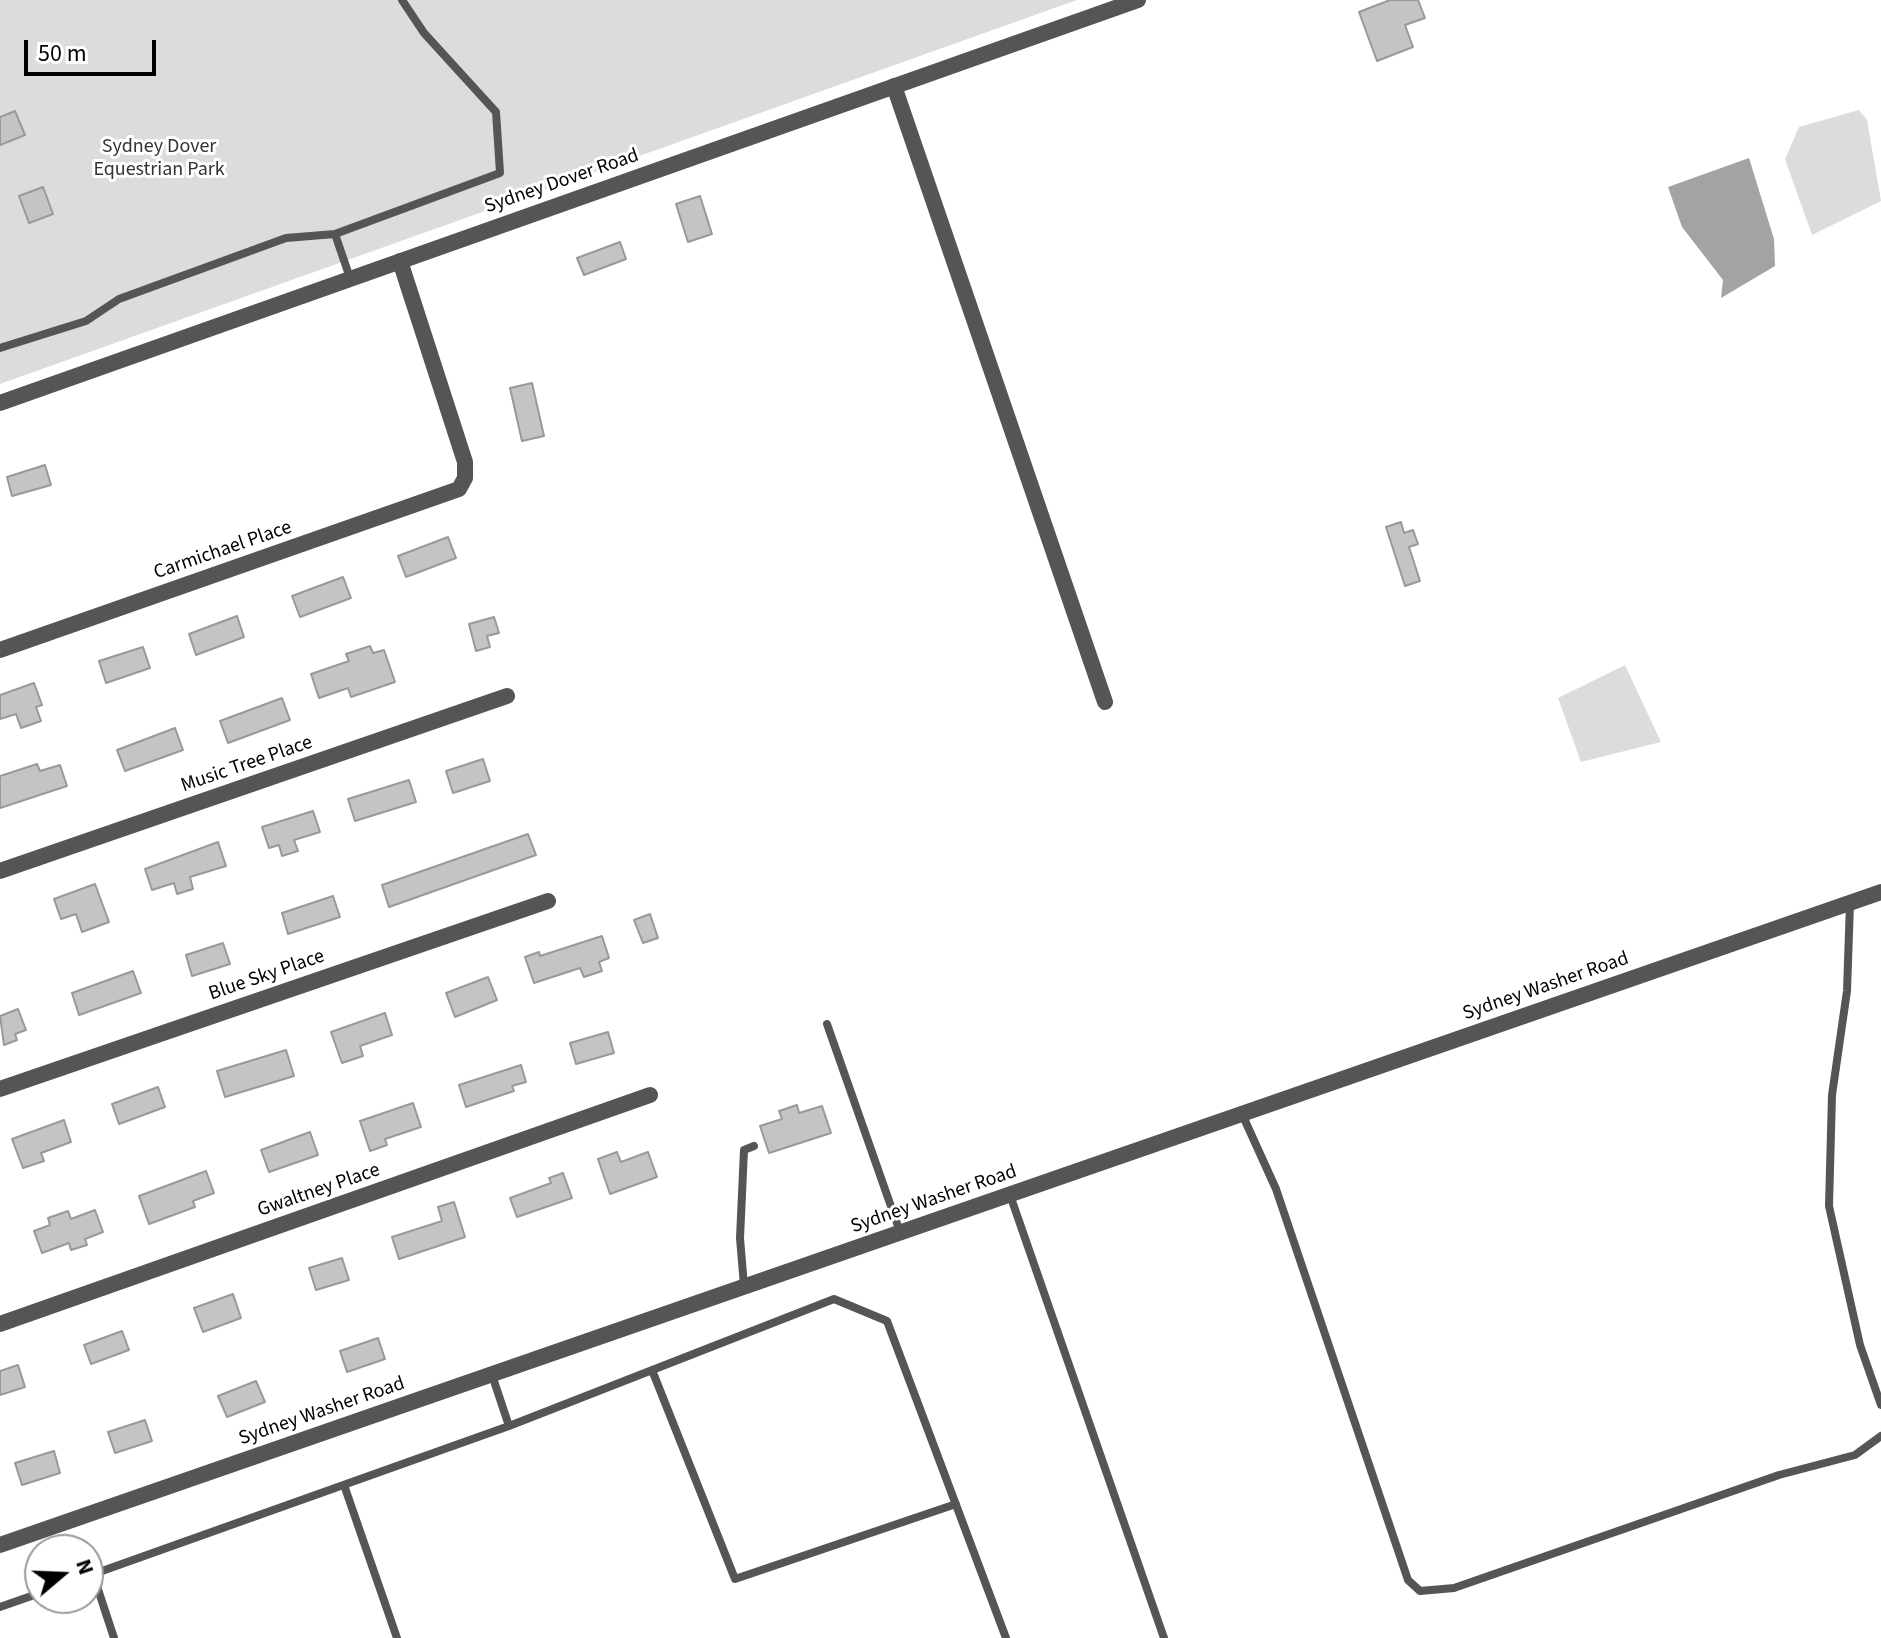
<!DOCTYPE html>
<html>
<head>
<meta charset="utf-8">
<style>
	body { margin:0 }
	#map { position:relative; width:1881px; height:1638px; overflow:hidden; background:#fff; font-family:"Source Sans 3",sans-serif }
	canvas { display:block }
	.north { position:absolute; left:24px; top:1534px; width:80px; height:80px; box-sizing:border-box; background:#fff; border:2px solid #999; border-radius:50%; rotate:71deg; font-size:22px; font-weight:700; line-height:32px; text-align:center; color:#000 }
	.north::after { content:''; display:block; margin:auto; width:28px; height:36px; background:#000; clip-path:polygon(50% 0,100% 100%,50% 72%,0 100%) }
	.scale { position:absolute; left:24px; top:40px; width:132px; height:36px; box-sizing:border-box; border:4px solid #000; border-top:0; padding-left:10px; font-size:24px; line-height:28px; white-space:nowrap; color:#000; -webkit-text-stroke:6px #fff; paint-order:stroke }
</style>
</head>
<body>
<div id="map">
<canvas width="1881" height="1638"></canvas>
<div class="north">N</div>
<div class="scale">50 m</div>
</div>
<script>
const ctx = document.querySelector('canvas').getContext('2d');
ctx.lineJoin = 'round';
function paint(path, color) {
  ctx.fillStyle = color;
  ctx.fill(path, 'evenodd');
}
function toPath(rows) {
  const path = new Path2D();
  for (const r of rows) {
    path.moveTo(r[0], r[1]);
    for (let i = 2; i < r.length; i += 2) path.lineTo(r[i], r[i + 1]);
  }
  return path;
}
function stroke(path, color, width, dash) {
  ctx.strokeStyle = color;
  ctx.lineWidth = width;
  ctx.lineCap = dash ? 'butt' : 'round';
  ctx.setLineDash(dash || []);
  ctx.stroke(path);
}
function write(font, color, halo, rows, align = 'center') {
  ctx.font = font + ' "Source Sans 3",sans-serif';
  ctx.lineWidth = 6;
  ctx.setLineDash([]);
  ctx.textBaseline = 'middle';
  ctx.strokeStyle = halo;
  ctx.fillStyle = color;
  for (const [text, x, y, turn = 0] of rows) {
    ctx.save();
    ctx.translate(x, y);
    ctx.rotate((+turn || 0) * Math.PI / 180);
    ctx.textAlign = isNaN(turn) ? turn : align;
    if (halo) ctx.strokeText(text, 0, 0);
    ctx.fillText(text, 0, 0);
    ctx.restore();
  }
}
paint(toPath([
	[0,0,1077,0,0,384],
	[1859,110,1867,120,1881,201,1812,235,1785,159,1799,127],
	[1625,665,1661,742,1581,762,1558,698]
]), '#dcdcdc');
paint(toPath([
	[1749,158,1774,239,1775,266,1721,298,1723,280,1682,227,1668,187]
]), '#a3a3a3');
const building = toPath([
	[1390,0,1418,0,1425,18,1405,25,1413,47,1377,61,1359,12,1390,0],
	[15,111,25,135,0,145,0,117,15,111],
	[43,187,53,214,29,223,19,196,43,187],
	[700,196,712,234,688,242,676,204,700,196],
	[620,242,626,259,584,275,577,258,620,242],
	[532,383,544,436,522,441,510,388,532,383],
	[45,465,51,485,12,496,7,477,45,465],
	[1401,522,1404,533,1413,530,1418,544,1409,547,1420,581,1405,586,1386,527,1401,522],
	[448,537,456,558,406,577,398,556,448,537],
	[343,577,351,598,300,617,292,596,343,577],
	[237,616,244,637,196,655,189,634,237,616],
	[494,617,499,633,487,636,490,647,476,651,469,624,494,617],
	[370,646,373,653,384,650,395,682,351,697,348,688,319,698,311,674,349,661,346,654,370,646],
	[143,647,150,668,106,683,99,661,143,647],
	[34,683,42,705,36,707,41,721,21,728,16,714,0,719,0,695,34,683],
	[282,698,290,720,228,743,220,721,282,698],
	[175,728,183,750,125,771,117,750,175,728],
	[483,759,490,781,453,793,446,771,483,759],
	[37,764,40,771,60,765,67,786,0,808,0,776,37,764],
	[409,780,416,802,355,821,348,799,409,780],
	[313,811,320,832,294,840,298,851,282,856,279,845,269,848,262,827,313,811],
	[528,834,536,855,389,907,382,885,528,834],
	[218,842,226,866,190,877,193,889,177,894,174,883,152,890,145,869,218,842],
	[95,884,109,922,82,932,76,914,61,919,54,899,95,884],
	[333,896,340,917,288,934,282,913,333,896],
	[650,914,658,938,643,943,634,920,650,914],
	[602,936,609,958,599,962,602,971,584,977,580,968,534,983,525,957,539,952,540,956,602,936],
	[223,943,230,964,192,976,186,955,223,943],
	[133,971,141,993,79,1015,72,993,133,971],
	[488,977,497,1000,455,1017,446,993,488,977],
	[18,1009,26,1030,15,1034,17,1040,4,1045,0,1016,18,1009],
	[385,1013,392,1035,360,1046,363,1056,342,1063,331,1032,385,1013],
	[608,1032,614,1053,576,1064,570,1043,608,1032],
	[286,1050,294,1076,225,1097,217,1071,286,1050],
	[521,1065,526,1082,512,1086,514,1091,466,1107,459,1085,521,1065],
	[158,1087,165,1107,119,1124,112,1104,158,1087],
	[413,1103,421,1127,385,1139,387,1145,370,1151,360,1121,413,1103],
	[797,1105,799,1113,822,1106,831,1133,769,1153,760,1126,782,1119,779,1111,797,1105],
	[64,1120,71,1142,41,1153,44,1161,23,1168,12,1139,64,1120],
	[310,1132,318,1155,269,1172,261,1150,310,1132],
	[617,1152,621,1162,648,1152,657,1177,610,1194,598,1159,617,1152],
	[206,1171,214,1193,193,1201,195,1207,149,1224,139,1196,206,1171],
	[563,1173,572,1198,517,1217,510,1198,551,1183,549,1178,563,1173],
	[454,1202,465,1237,399,1259,392,1237,442,1221,438,1207,454,1202],
	[95,1210,103,1232,85,1239,87,1245,71,1250,69,1243,42,1253,34,1231,50,1225,48,1218,68,1211,71,1219,95,1210],
	[342,1258,349,1280,316,1290,309,1268,342,1258],
	[233,1294,241,1318,203,1332,194,1308,233,1294],
	[122,1331,129,1350,91,1364,84,1345,122,1331],
	[378,1338,385,1359,347,1372,340,1351,378,1338],
	[18,1365,25,1387,0,1395,0,1371,18,1365],
	[256,1381,265,1402,227,1417,218,1396,256,1381],
	[145,1420,152,1441,115,1453,108,1432,145,1420],
	[54,1451,60,1473,22,1485,15,1463,54,1451]
]);
paint(building, '#c4c4c4');
stroke(building, '#999', 2);
stroke(toPath([
	[350,278,335,234,500,173,496,112,424,33,402,0],
	[0,348,86,321,119,299,286,238,335,234],
	[1850,903,1847,991,1832,1095,1829,1206,1860,1345,1881,1405],
	[827,1024,900,1232],
	[1242,1114,1276,1189,1408,1580,1420,1591,1454,1588,1779,1475,1855,1455,1881,1436],
	[1010,1195,1164,1638],
	[744,1286,740,1238,744,1150,754,1146],
	[652,1370,735,1579,956,1504],
	[492,1375,509,1426,834,1299,887,1321,1006,1638],
	[344,1485,397,1638],
	[93,1574,114,1638],
	[88,1576,509,1426],
	[0,1607,40,1593]
]), '#555', 8);
stroke(toPath([
	[894,86,1105,702],
	[0,650,459,489,465,478,465,462,400,261],
	[0,871,507,696],
	[0,1089,548,901],
	[0,1324,650,1095]
]), '#555', 16);
stroke(toPath([
	[0,403,1138,0],
	[0,1545,1881,892]
]), '#555', 16);
write('20px', '#333', '#fff', [
	["Sydney Dover",159,148],
	["Equestrian Park",159,171]
]);
write('20px', '#000', '#fff', [
	["Sydney Dover Road",562,182,-19],
	["Carmichael Place",223,551,-19],
	["Music Tree Place",247,765,-19],
	["Blue Sky Place",267,976,-19],
	["Sydney Washer Road",1546,987,-19],
	["Gwaltney Place",319,1191,-19],
	["Sydney Washer Road",934,1200,-19],
	["Sydney Washer Road",322,1412,-19]
]);
</script>
</body>
</html>
